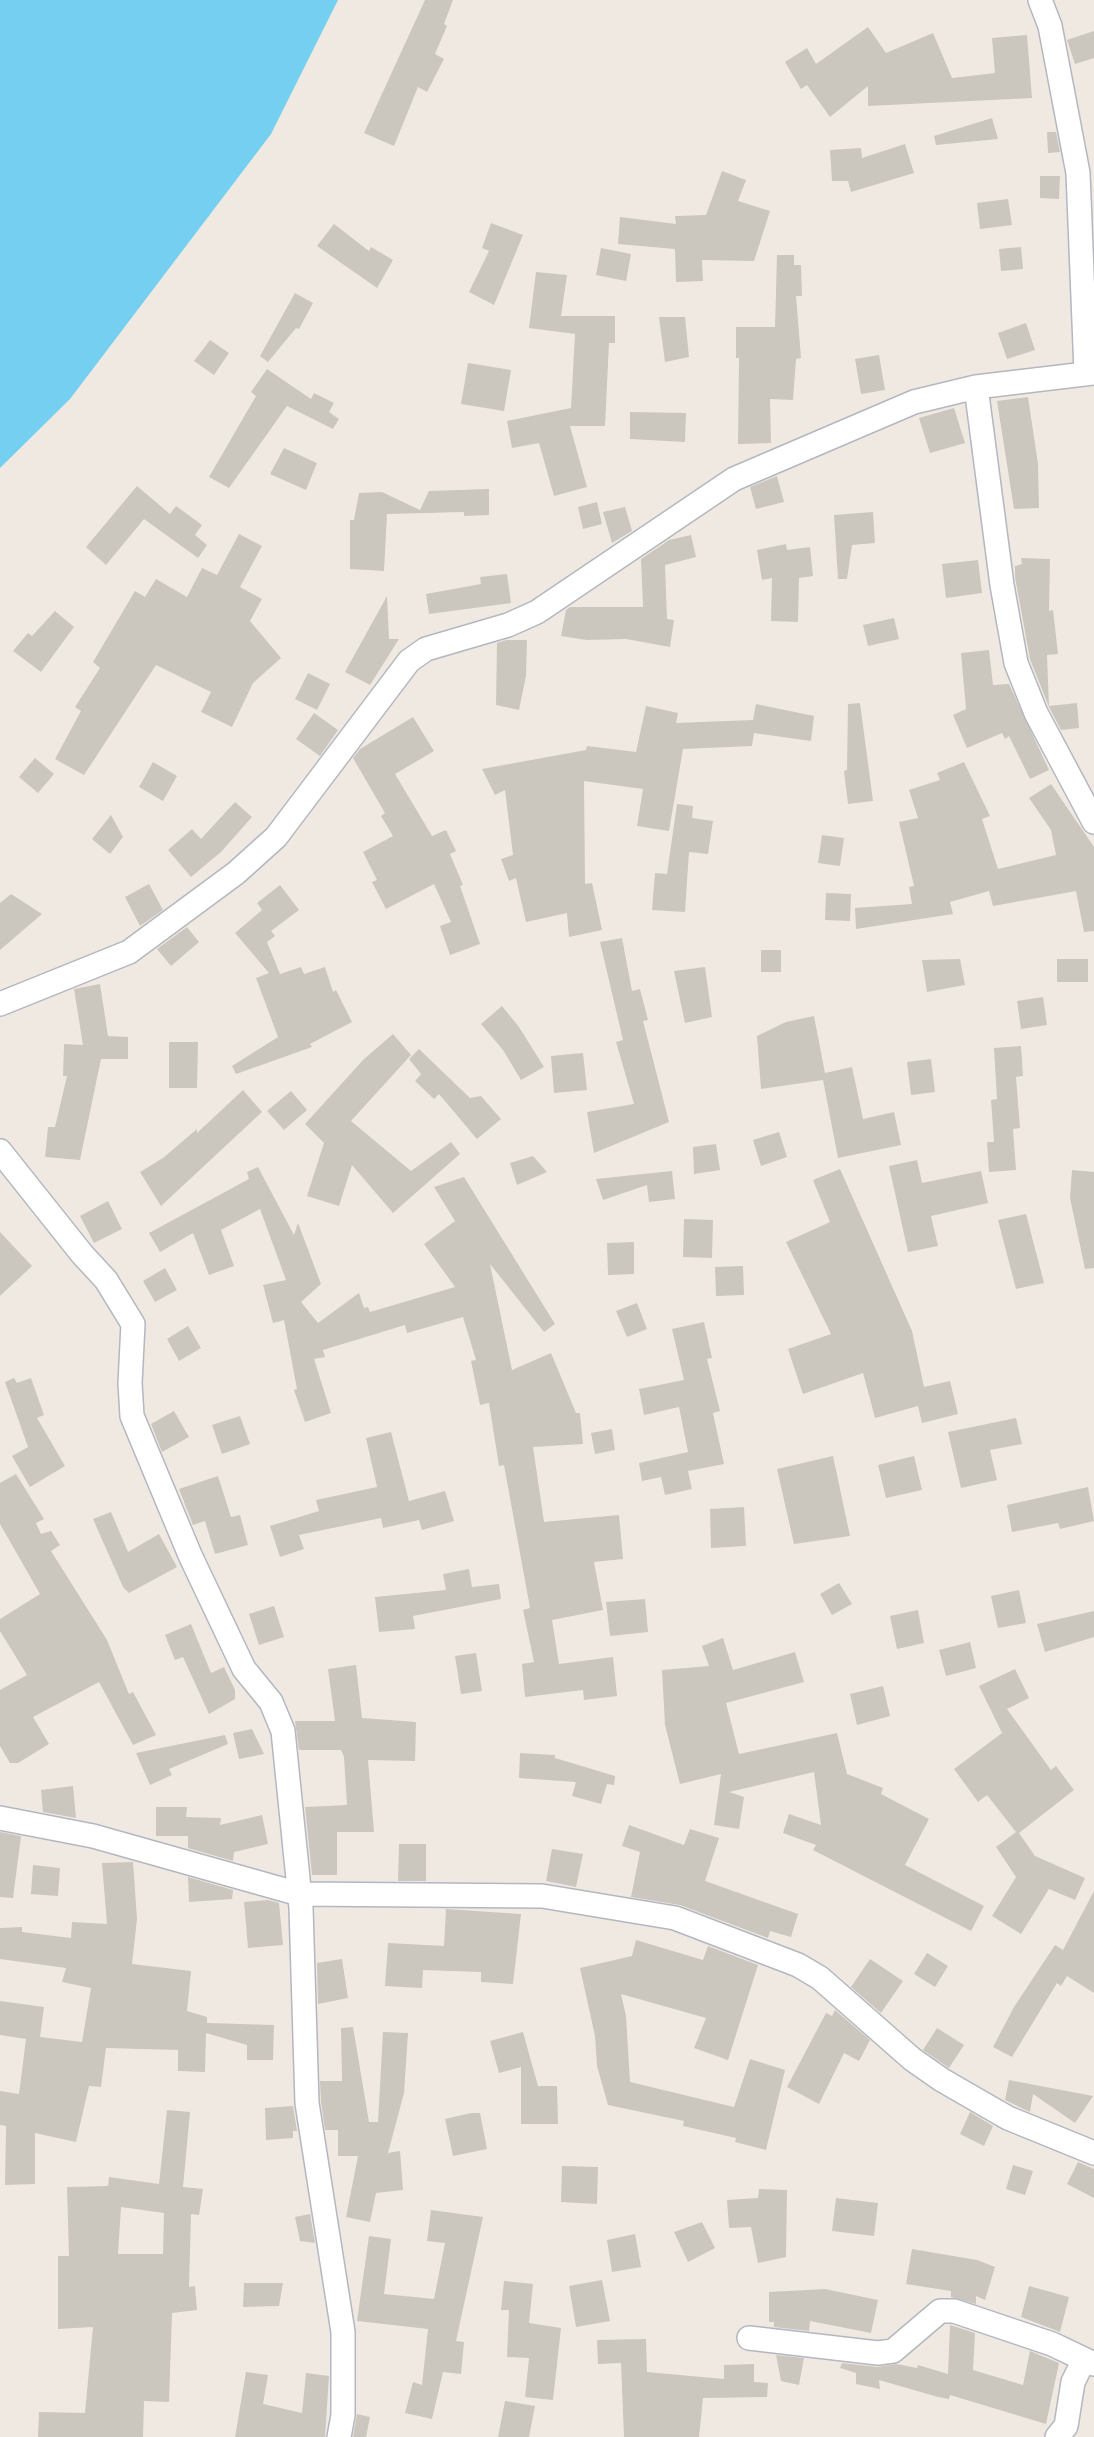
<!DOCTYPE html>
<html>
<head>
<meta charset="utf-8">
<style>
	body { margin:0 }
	canvas { display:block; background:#efe9e1 }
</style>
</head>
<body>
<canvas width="1094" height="2437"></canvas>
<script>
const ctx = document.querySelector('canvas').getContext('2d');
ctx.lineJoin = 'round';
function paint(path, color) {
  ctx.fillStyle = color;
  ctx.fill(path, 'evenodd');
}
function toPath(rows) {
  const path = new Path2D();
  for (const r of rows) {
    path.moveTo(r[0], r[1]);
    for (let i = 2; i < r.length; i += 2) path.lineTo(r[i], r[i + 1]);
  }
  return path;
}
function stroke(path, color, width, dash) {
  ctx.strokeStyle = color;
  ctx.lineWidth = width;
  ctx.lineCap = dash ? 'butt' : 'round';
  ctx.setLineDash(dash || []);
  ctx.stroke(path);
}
paint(toPath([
	[0,0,338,0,271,134,70,399,0,468]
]), '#75cff0');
paint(toPath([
	[425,0,453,0,444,24,447,26,435,54,444,59,427,92,418,87,394,146,364,133],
	[868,27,886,53,933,33,952,78,995,73,992,38,1027,35,1032,98,868,106,868,86,830,117,807,85,801,89,785,62,807,48,816,64],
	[1094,31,1094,58,1075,64,1067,40],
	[992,118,998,139,936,145,934,136],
	[1047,132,1056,132,1060,152,1048,153],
	[905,144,914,173,851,192,848,181,832,181,830,150,861,148,862,158],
	[722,171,746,180,738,201,770,211,754,261,702,260,703,281,676,282,675,249,618,244,620,217,676,224,675,216,706,215],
	[1040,176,1060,176,1059,199,1040,198],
	[1008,199,1012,225,980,229,977,203],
	[491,223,523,235,494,305,469,292,489,251,482,248],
	[334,224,369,251,371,247,393,260,377,288,317,246],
	[1021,247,1023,269,1001,271,999,249],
	[601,248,631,254,626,281,596,275],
	[777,255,794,255,794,265,801,265,802,296,796,296,801,358,796,359,793,400,770,399,771,443,738,444,739,358,736,358,736,327,775,327],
	[536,272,567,275,561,316,615,316,615,343,609,343,605,426,570,426,587,487,554,496,539,443,512,448,507,421,571,408,575,334,529,328],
	[295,293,313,303,299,329,296,328,268,362,260,356],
	[659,317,685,317,689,357,665,362],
	[1026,323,1035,350,1007,359,998,333],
	[210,340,229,353,214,375,194,361],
	[879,355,885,390,861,394,855,359],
	[468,363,511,370,504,411,461,404],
	[267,369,311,399,314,393,334,403,329,412,339,419,333,429,287,406,229,488,209,477,256,396,251,392],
	[1028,397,1038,464,1039,508,1014,509,997,401],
	[954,408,965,443,930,453,919,418],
	[630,412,686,413,685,442,630,439],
	[284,448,317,463,306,490,270,474],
	[777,476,784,502,756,509,750,487],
	[137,486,170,514,176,506,202,525,195,535,207,545,198,558,144,519,106,565,86,547],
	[489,489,489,515,464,516,464,512,387,514,384,571,350,569,350,520,354,520,359,493,382,492,420,510,429,491],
	[597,502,602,524,583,529,578,507],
	[625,507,632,531,612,543,603,512],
	[873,512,875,543,852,545,847,579,838,579,834,515],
	[239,534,262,546,240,587,262,599,250,621,281,658,253,683,232,727,201,712,211,692,156,665,84,775,55,759,81,711,75,707,100,668,93,662,135,591,145,597,156,579,187,597,202,568,217,575],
	[691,535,696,557,665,565,667,619,674,620,670,647,626,639,587,640,561,636,566,610,570,607,643,607,641,559,669,540],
	[786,544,787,550,810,547,813,576,799,578,798,622,771,621,772,578,762,580,757,550],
	[1021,558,1050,559,1049,611,1053,610,1058,654,1047,655,1049,706,1077,703,1079,728,1061,730,1049,707,1030,659,1015,577,1015,566,1022,564],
	[978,560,982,593,946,598,942,564],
	[507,574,511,603,429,614,426,594,481,584,480,577],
	[387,596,389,639,399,639,370,685,345,672],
	[55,611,74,627,41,672,13,651,28,633,32,636],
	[894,618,899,639,868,646,863,625],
	[506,640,527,640,526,676,519,710,496,705,497,643],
	[989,650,993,685,1009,684,1049,770,1030,779,1009,736,1005,739,1002,733,967,748,953,715,966,709,961,653],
	[308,673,330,684,317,710,295,699],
	[860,703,873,801,848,804,844,771,847,770,848,704],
	[756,704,814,716,811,741,754,733,752,746,683,749,669,831,637,826,643,789,584,781,585,884,592,883,602,930,569,937,567,913,526,922,516,878,509,881,501,859,513,855,505,790,495,795,482,769,586,750,587,746,636,752,646,706,678,713,676,723,753,720],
	[314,713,338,730,320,756,296,739],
	[413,717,434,751,395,774,432,836,446,830,456,851,450,854,463,885,460,886,480,944,450,955,440,926,451,922,434,884,386,909,372,882,377,880,363,852,393,836,381,816,385,813,353,758,360,749],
	[35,758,54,774,38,793,19,777],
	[153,762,177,776,163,801,139,787],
	[964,762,990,816,982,819,998,869,1056,855,1051,830,1029,798,1051,784,1094,847,1094,931,1084,932,1076,891,993,906,989,891,950,902,953,914,856,929,855,908,912,904,909,887,914,886,899,822,918,818,909,790,940,780,937,773],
	[235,802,252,817,221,852,191,877,168,850,192,829,201,839],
	[677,804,693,806,692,818,713,821,708,854,689,852,685,912,652,910,655,873,667,874],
	[111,815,123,837,110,854,92,839],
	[822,835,844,838,840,866,818,863],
	[149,884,163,910,140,926,125,897],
	[280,885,299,910,271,931,275,936,267,942,280,974,301,967,304,974,325,967,333,992,336,990,352,1022,310,1044,312,1047,236,1074,232,1066,278,1037,256,978,269,973,235,933,262,910,257,903],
	[826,893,851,894,850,921,825,920],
	[11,894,42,914,0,950,0,903],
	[187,927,199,942,171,966,157,949],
	[622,938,632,991,640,989,648,1020,643,1021,669,1122,594,1153,587,1112,634,1104,616,1042,623,1040,600,942],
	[761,950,781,950,781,972,761,972],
	[960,959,965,985,927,992,922,960],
	[1057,959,1088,959,1088,982,1057,982],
	[705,967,712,1017,685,1023,674,971],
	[100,984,108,1036,128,1037,128,1059,101,1059,80,1160,45,1157,48,1127,55,1127,67,1076,63,1076,64,1044,83,1045,74,989],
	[1043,997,1047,1025,1021,1029,1017,1001],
	[502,1006,519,1027,544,1067,521,1080,503,1050,481,1024],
	[814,1016,825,1073,852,1067,863,1119,894,1112,901,1145,838,1158,823,1080,761,1089,757,1036,786,1022],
	[393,1034,411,1055,351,1121,411,1171,451,1142,460,1154,393,1213,352,1165,339,1206,307,1196,324,1143,305,1124,363,1060],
	[169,1042,198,1042,197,1088,169,1088],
	[1021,1046,1023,1076,1016,1077,1020,1128,1013,1129,1016,1170,989,1172,987,1142,994,1142,991,1100,997,1099,994,1048],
	[419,1049,470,1098,481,1096,501,1119,477,1139,439,1094,434,1099,415,1081,421,1074,409,1059],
	[583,1053,587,1090,554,1093,551,1056],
	[931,1059,935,1092,911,1095,907,1062],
	[243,1090,262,1112,161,1206,140,1172,163,1158,197,1129,197,1133],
	[291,1091,307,1110,284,1130,267,1111],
	[779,1132,787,1157,761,1166,753,1140],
	[716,1144,720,1170,694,1174,693,1147],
	[533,1156,547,1172,517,1185,510,1163],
	[917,1160,922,1183,981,1171,988,1203,931,1216,938,1246,908,1252,889,1166],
	[258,1167,294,1235,298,1223,321,1284,301,1302,318,1323,359,1293,364,1308,368,1307,370,1312,455,1287,424,1244,455,1221,434,1187,464,1177,555,1324,544,1332,490,1264,512,1370,551,1353,576,1413,580,1413,583,1444,533,1447,544,1522,619,1515,623,1559,594,1562,603,1610,552,1620,559,1664,613,1657,617,1696,584,1700,583,1690,525,1697,522,1664,534,1662,523,1610,530,1608,504,1465,499,1466,489,1403,480,1405,471,1361,476,1360,463,1317,407,1333,405,1325,323,1350,325,1357,314,1359,331,1413,305,1422,294,1390,297,1389,284,1320,273,1323,263,1285,286,1280,260,1209,221,1230,234,1266,209,1275,193,1233,160,1252,149,1233,249,1179,247,1172],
	[840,1169,912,1331,924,1387,950,1381,958,1414,922,1423,918,1406,875,1418,863,1373,803,1394,788,1349,831,1334,786,1242,830,1222,813,1180],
	[1072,1170,1094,1172,1094,1268,1085,1269,1070,1198],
	[672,1171,675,1199,649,1202,647,1185,603,1200,596,1179],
	[108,1201,122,1229,94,1243,80,1216],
	[1026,1214,1044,1283,1016,1289,998,1220],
	[684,1219,713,1220,712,1258,683,1257],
	[0,1232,32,1266,0,1296],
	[634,1242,634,1274,608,1275,607,1243],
	[743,1266,744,1295,716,1296,715,1267],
	[165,1268,177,1290,155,1302,143,1281],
	[637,1303,647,1329,627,1337,616,1311],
	[704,1322,712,1358,707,1359,720,1411,713,1413,724,1464,688,1471,692,1489,665,1495,661,1477,642,1481,639,1463,688,1452,679,1407,644,1415,639,1389,684,1380,672,1329],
	[188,1326,201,1348,179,1361,167,1339],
	[14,1378,17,1383,31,1378,44,1415,37,1418,65,1466,30,1487,12,1456,28,1447,5,1382],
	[174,1411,189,1437,162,1452,151,1424],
	[240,1416,250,1444,222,1454,212,1425],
	[1016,1418,1022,1444,990,1450,997,1480,961,1488,948,1432],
	[612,1429,615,1450,595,1454,591,1433],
	[391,1432,409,1501,445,1491,454,1521,422,1530,419,1520,383,1528,381,1518,299,1535,304,1549,280,1557,270,1526,319,1511,316,1500,377,1487,366,1438],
	[833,1456,850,1536,794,1544,777,1469],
	[914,1456,922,1490,886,1498,878,1465],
	[16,1474,44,1519,36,1523,41,1534,51,1531,60,1545,51,1551,107,1640,129,1694,133,1692,156,1735,133,1745,99,1682,33,1717,49,1744,18,1763,10,1763,0,1746,0,1690,27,1675,0,1631,0,1619,40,1594,0,1524,0,1483],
	[218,1476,231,1517,240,1515,248,1545,215,1554,205,1521,193,1525,179,1489],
	[1088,1487,1094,1521,1060,1529,1058,1523,1012,1532,1007,1505],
	[744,1507,746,1546,711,1548,710,1509],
	[111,1512,128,1552,159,1534,177,1567,129,1593,123,1587,93,1519],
	[469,1569,472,1587,499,1584,501,1599,413,1616,415,1629,379,1632,375,1597,446,1590,443,1574],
	[839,1583,852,1604,832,1615,820,1594],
	[1019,1590,1026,1623,998,1628,991,1596],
	[645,1599,648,1632,610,1636,606,1602],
	[274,1606,284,1637,259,1645,249,1614],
	[918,1610,924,1643,897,1649,890,1616],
	[1094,1611,1094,1637,1045,1652,1037,1624],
	[191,1624,211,1673,224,1667,235,1690,235,1699,209,1714,183,1657,175,1660,165,1635],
	[723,1638,733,1670,795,1652,804,1682,726,1703,739,1754,837,1733,847,1774,883,1788,881,1794,929,1819,905,1865,984,1906,971,1931,813,1850,816,1845,783,1833,789,1814,821,1825,814,1772,729,1792,744,1797,739,1829,714,1825,721,1774,680,1784,665,1725,662,1670,709,1666,702,1646],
	[970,1642,976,1668,946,1676,939,1650],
	[476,1653,482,1691,461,1694,455,1656],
	[356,1665,362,1718,416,1722,415,1761,368,1760,374,1832,337,1832,337,1875,312,1875,305,1807,347,1805,344,1757,341,1750,299,1750,295,1721,335,1721,328,1669],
	[1015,1669,1029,1698,1007,1709,1051,1770,1056,1766,1074,1790,1019,1833,1035,1856,1085,1878,1075,1900,1049,1889,1021,1934,992,1916,1016,1877,996,1847,1016,1832,987,1795,978,1802,954,1769,1002,1733,979,1686],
	[883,1686,890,1716,857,1725,850,1694],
	[252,1729,264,1754,239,1759,233,1733],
	[225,1735,228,1744,169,1769,172,1775,150,1785,136,1753],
	[520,1753,555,1755,555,1758,615,1776,614,1785,607,1784,601,1804,572,1796,576,1782,519,1778],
	[73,1786,76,1818,43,1812,41,1790],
	[156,1807,187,1807,186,1817,221,1818,220,1825,262,1815,268,1844,234,1852,233,1861,188,1848,188,1836,156,1836],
	[629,1825,684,1845,690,1829,719,1838,705,1881,798,1914,791,1937,770,1931,768,1938,680,1905,631,1897,640,1852,622,1846],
	[0,1832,21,1836,13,1898,0,1897],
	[399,1844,426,1844,426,1881,398,1881],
	[552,1849,583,1854,576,1887,546,1881],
	[133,1862,137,1919,132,1964,191,1971,187,2011,207,2017,207,2023,274,2025,273,2060,247,2060,247,2045,206,2033,205,2072,178,2071,178,2050,106,2048,101,2087,89,2086,76,2142,35,2133,35,2184,5,2185,6,2126,0,2125,0,2091,19,2094,26,2039,0,2035,0,2001,44,2007,40,2037,82,2042,91,1988,62,1982,66,1968,0,1959,0,1928,22,1927,22,1932,71,1938,72,1922,107,1924,102,1863],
	[33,1865,60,1868,58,1896,31,1894],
	[188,1877,233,1890,232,1899,189,1902],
	[1094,1891,1094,1993,1067,1976,1061,1986,1057,1983,1012,2057,993,2047,1014,2007,1055,1945,1063,1950],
	[268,1900,279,1903,283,1945,248,1948,244,1902],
	[446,1909,521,1914,513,1984,481,1982,481,1972,423,1970,422,1988,385,1986,388,1943,444,1946],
	[636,1940,703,1960,708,1946,758,1965,728,2060,694,2048,706,2018,621,1994,626,2016,630,2082,734,2107,750,2059,785,2070,766,2150,735,2142,736,2138,683,2126,684,2121,608,2105,597,2066,595,2036,580,1968,632,1956],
	[927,1953,948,1966,935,1987,914,1974],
	[342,1959,348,1998,318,2004,317,1963],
	[870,1959,903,1981,881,2013,851,1987],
	[835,2010,870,2040,859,2061,844,2053,819,2104,787,2087,826,2013,832,2016],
	[353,2027,369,2122,378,2122,383,2032,408,2033,404,2093,388,2153,400,2151,403,2190,376,2193,370,2222,346,2217,358,2156,338,2156,338,2130,325,2130,321,2102,320,2081,342,2081,341,2028],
	[937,2028,964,2045,949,2068,923,2050],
	[523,2032,538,2086,557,2086,558,2124,521,2124,521,2067,499,2073,490,2041],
	[1009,2080,1035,2085,1093,2096,1075,2123,1033,2094,1030,2112,1005,2100],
	[293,2106,297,2131,293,2131,293,2138,266,2140,265,2108],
	[167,2110,190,2112,183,2187,203,2189,199,2215,191,2214,189,2287,195,2286,197,2310,172,2313,169,2402,144,2401,143,2437,38,2437,39,2412,85,2413,93,2327,58,2329,58,2256,69,2256,67,2187,108,2186,109,2177,159,2184],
	[121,2207,164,2213,163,2254,118,2254],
	[970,2112,993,2126,984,2146,960,2134],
	[471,2113,480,2113,487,2149,453,2156,445,2119],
	[1078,2162,1094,2169,1094,2198,1067,2184],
	[1013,2165,1033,2171,1025,2195,1006,2189],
	[562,2166,598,2167,597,2204,561,2202],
	[759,2189,787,2190,786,2257,758,2263,751,2227,729,2228,727,2200,758,2198],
	[836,2198,878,2203,874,2236,832,2231],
	[431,2210,483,2217,456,2341,464,2342,461,2374,443,2372,432,2419,405,2413,413,2382,422,2385,428,2329,357,2321,369,2236,391,2239,384,2294,434,2299,445,2243,427,2241],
	[310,2214,315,2243,300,2241,295,2217],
	[702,2222,715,2248,688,2262,674,2232],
	[635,2234,641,2267,612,2272,607,2240],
	[912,2249,977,2260,995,2267,985,2300,976,2296,976,2304,951,2297,951,2291,906,2284],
	[602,2280,610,2321,576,2327,569,2286],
	[504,2281,533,2284,529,2323,561,2328,553,2400,525,2397,529,2358,507,2357,509,2310,501,2310],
	[244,2283,283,2283,279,2306,243,2307],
	[1029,2286,1069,2297,1060,2332,1021,2317],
	[825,2289,878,2300,871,2333,810,2321,809,2331,774,2327,774,2322,769,2322,769,2292],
	[950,2325,975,2333,973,2370,1023,2385,1030,2351,1059,2363,1046,2424,950,2395,949,2399,938,2397,879,2380,880,2389,856,2384,856,2373,840,2368,842,2363,877,2367,896,2364,917,2368,918,2365,948,2374],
	[646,2339,647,2372,724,2379,724,2365,754,2364,754,2382,768,2383,767,2397,703,2398,699,2437,624,2437,621,2363,598,2364,597,2340],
	[776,2355,804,2358,799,2385,781,2381],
	[246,2372,268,2375,263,2404,302,2413,306,2373,329,2376,325,2437,235,2437],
	[505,2401,535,2406,529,2437,498,2437],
	[357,2414,370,2417,366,2437,353,2437]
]), '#cbc7bf');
const street = toPath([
	[1040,0,1050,26,1078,173,1086,372],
	[1094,373,976,387,1002,585,1016,663,1036,713,1094,822],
	[0,1004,129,952,236,873,276,837,409,661,426,649,508,625,537,612,734,479,914,402,976,387],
	[0,1151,82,1254,106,1280,133,1324,130,1383,132,1416,190,1555,244,1669,271,1702,283,1731,301,1908,307,2103,343,2332,343,2415,339,2437],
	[0,1818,93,1836,299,1894,542,1896,675,1918,798,1965,820,1978,912,2059,942,2080,1008,2118,1094,2153],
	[749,2338,878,2353,893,2351,940,2311,954,2311,1052,2344,1094,2364],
	[1057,2437,1066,2426,1073,2382,1084,2360]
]);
stroke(street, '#b4b7c1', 26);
stroke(street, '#fff', 23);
</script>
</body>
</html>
